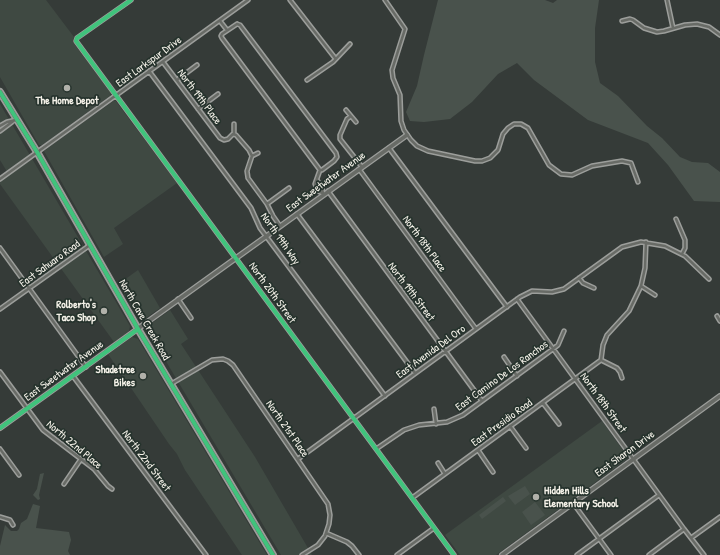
<!DOCTYPE html>
<html>
<head>
<meta charset="utf-8">
<style>
	body { margin:0 }
	canvas { display:block; background:#353b38 }
</style>
</head>
<body>
<canvas width="720" height="555"></canvas>
<script>
const ctx = document.querySelector('canvas').getContext('2d');
ctx.lineJoin = 'round';
function paint(path, color) {
  ctx.fillStyle = color;
  ctx.fill(path, 'evenodd');
}
function toPath(rows) {
  const path = new Path2D();
  for (const r of rows) {
    path.moveTo(r[0], r[1]);
    for (let i = 2; i < r.length; i += 2) path.lineTo(r[i], r[i + 1]);
  }
  return path;
}
function stroke(path, color, width, dash) {
  ctx.strokeStyle = color;
  ctx.lineWidth = width;
  ctx.lineCap = dash ? 'butt' : 'round';
  ctx.setLineDash(dash || []);
  ctx.stroke(path);
}
function write(font, color, halo, rows, align = 'center') {
  ctx.font = font + ' "Patrick Hand",sans-serif';
  ctx.lineWidth = 3.5;
  ctx.setLineDash([]);
  ctx.textBaseline = 'middle';
  ctx.strokeStyle = halo;
  ctx.fillStyle = color;
  for (const [text, x, y, turn = 0] of rows) {
    ctx.save();
    ctx.translate(x, y);
    ctx.rotate((+turn || 0) * Math.PI / 180);
    ctx.textAlign = isNaN(turn) ? turn : align;
    if (halo) ctx.strokeText(text, 0, 0);
    ctx.fillText(text, 0, 0);
    ctx.restore();
  }
}
paint(toPath([
	[0,0,46,0,74,37,73,42,111,93,110,96,42,145,39,145,0,77],
	[115,100,177,183,114,228,123,244,104,257,44,151,74,129],
	[0,104,130,326,129,331,114,342,0,184,0,182,9,175,0,160],
	[138,270,160,308,143,320,140,318,120,283],
	[170,310,188,339,181,344,255,457,312,555,281,555,148,331,148,326],
	[132,337,138,339,267,555,242,555,185,470,177,454,169,444,108,354],
	[602,421,627,456,627,459,496,555,460,555,445,535]
]), '#3f4942');
paint(toPath([
	[438,0,545,0,553,3,557,0,599,0,595,28,595,62,600,83,618,96,647,126,662,138,680,157,692,162,708,163,720,172,720,202,694,201,668,165,648,143,588,120,534,80,517,63,498,74,472,102,450,119,424,122,410,121,406,112,417,86,424,55],
	[44,473,39,495,40,499,38,500,33,495,37,489,40,474],
	[525,486,530,494,515,505,508,496],
	[503,497,506,501,482,519,479,515],
	[535,502,545,515,531,525,522,512],
	[33,504,40,506,36,528,69,532,71,540,68,551,70,555,0,555,0,546,5,525,11,531,17,531,19,529,21,523,27,519]
]), '#49524c');
const minor = toPath([
	[131,0,77,38,76,41,454,555],
	[290,0,335,58],
	[385,0,405,29,392,70,393,78,400,95,401,121,404,130,411,140,417,146,428,151,475,161,482,161,490,158,498,150,503,134,508,128,514,124,521,124,528,128,549,165,561,174,572,175,592,166,622,161,631,163,638,182],
	[667,0,673,28],
	[220,21,227,30],
	[622,21,630,19,633,20,644,28,657,32,664,31,685,25,697,24,709,27,720,35],
	[237,24,240,25,336,153,337,157,334,161,322,170,320,170,222,38,221,36,222,34,237,24],
	[163,62,220,138,224,140,228,139,233,134,236,135,249,150,252,156,247,171,248,178,267,204,273,216,280,226],
	[149,71,251,208,260,228,385,396],
	[177,80,197,65],
	[307,80,333,62,350,44],
	[198,109,218,94],
	[346,110,356,122],
	[351,116,347,119,340,135,340,139,362,167],
	[234,124,234,134],
	[0,126,7,122,16,120],
	[0,131,16,119],
	[389,148,507,307],
	[252,156,258,153],
	[359,169,476,329],
	[320,170,315,184,318,191,324,194],
	[0,179,248,0],
	[317,180,322,188,323,194],
	[328,191,482,401],
	[267,204,289,188],
	[297,214,415,373],
	[676,219,685,240,685,248,682,254],
	[0,248,86,367],
	[579,278,583,283,594,288],
	[641,286,655,295],
	[178,299,191,318],
	[517,299,684,529,704,555],
	[0,309,90,245],
	[717,316,720,321],
	[504,357,517,376],
	[601,360,603,345,607,335,629,311,641,286,645,268,646,242],
	[601,360,617,368,620,372,622,378],
	[0,372,43,430,94,469,108,486,112,489],
	[73,376,206,555],
	[171,384,212,360,223,359,228,361,233,365,328,504,330,515,329,524,325,536,318,545,302,555],
	[543,403,559,424],
	[434,409,436,424],
	[510,426,526,448],
	[0,449,19,475],
	[376,449,404,430,419,425,447,422,463,415,553,349,558,345,564,331],
	[478,450,493,472],
	[298,459,520,297,532,291,552,292,564,289,622,247,641,242,665,246,685,256,709,279],
	[438,463,445,474],
	[64,484,81,459],
	[412,498,601,360],
	[573,503,611,555],
	[0,517,10,520,13,525],
	[326,533,347,542,352,546,359,555],
	[691,538,720,517],
	[397,555,434,528],
	[577,555,659,495],
	[649,555,684,529]
]);
const tertiary = toPath([
	[0,428,407,135],
	[502,555,720,396]
]);
const primary = toPath([
	[0,92,37,152,138,329,273,555]
]);
stroke(minor, '#9c9e9b', 5.5);
stroke(tertiary, '#9c9e9b', 6);
stroke(primary, '#9c9e9b', 8);
stroke(minor, '#686b66', 2.5);
stroke(tertiary, '#686b66', 3.5);
stroke(primary, '#686b66', 4.5);
stroke(toPath([
	[131,0,77,38,76,41,454,555],
	[0,92,37,152,138,329,273,555],
	[0,428,138,329]
]), '#40c37c', 4);
for (const [x, y, r, color] of [
	[67,88,4,"#b1b1aa"],
	[104,311,4,"#b1b1aa"],
	[143,376,4,"#b1b1aa"],
	[536,497,4,"#b1b1aa"]
]) {
  const dot = new Path2D();
  dot.arc(x, y, r, 0, 2 * Math.PI);
  ctx.fillStyle = color;
  ctx.fill(dot);
  stroke(dot, '#26332d', 1.5);
}
write('11px', '#f4f1e8', '#26332d', [
	["East Larkspur Drive",149,62,-36],
	["North 19th Place",199,97,53],
	["East Sweetwater Avenue",326,182,-36],
	["North 19th Way",280,239,55],
	["North 18th Place",424,244,54],
	["East Sahuaro Road",50,264,-36],
	["North 19th Street",411,292,53],
	["North 20th Street",272,293,54],
	["North Cave Creek Road",144,320,60],
	["East Avenida Del Oro",431,352,-36],
	["East Sweetwater Avenue",64,371,-36],
	["East Camino De Los Ranchos",502,376,-36],
	["North 18th Street",603,403,54],
	["East Presidio Road",502,423,-36],
	["North 21st Place",287,429,55],
	["North 22nd Place",74,445,40],
	["East Sharon Drive",625,454,-36],
	["North 22nd Street",146,461,53]
]);
write('bold 11px', '#f4f1e8', '#26332d', [
	["The Home Depot",67,101,"center"],
	["Rolberto's",96,305],
	["Taco Shop",96,318],
	["Shadetree",135,370],
	["Bikes",135,383],
	["Hidden Hills",544,491,"left"],
	["Elementary School",544,504,"left"]
], 'right');
</script>
</body>
</html>
